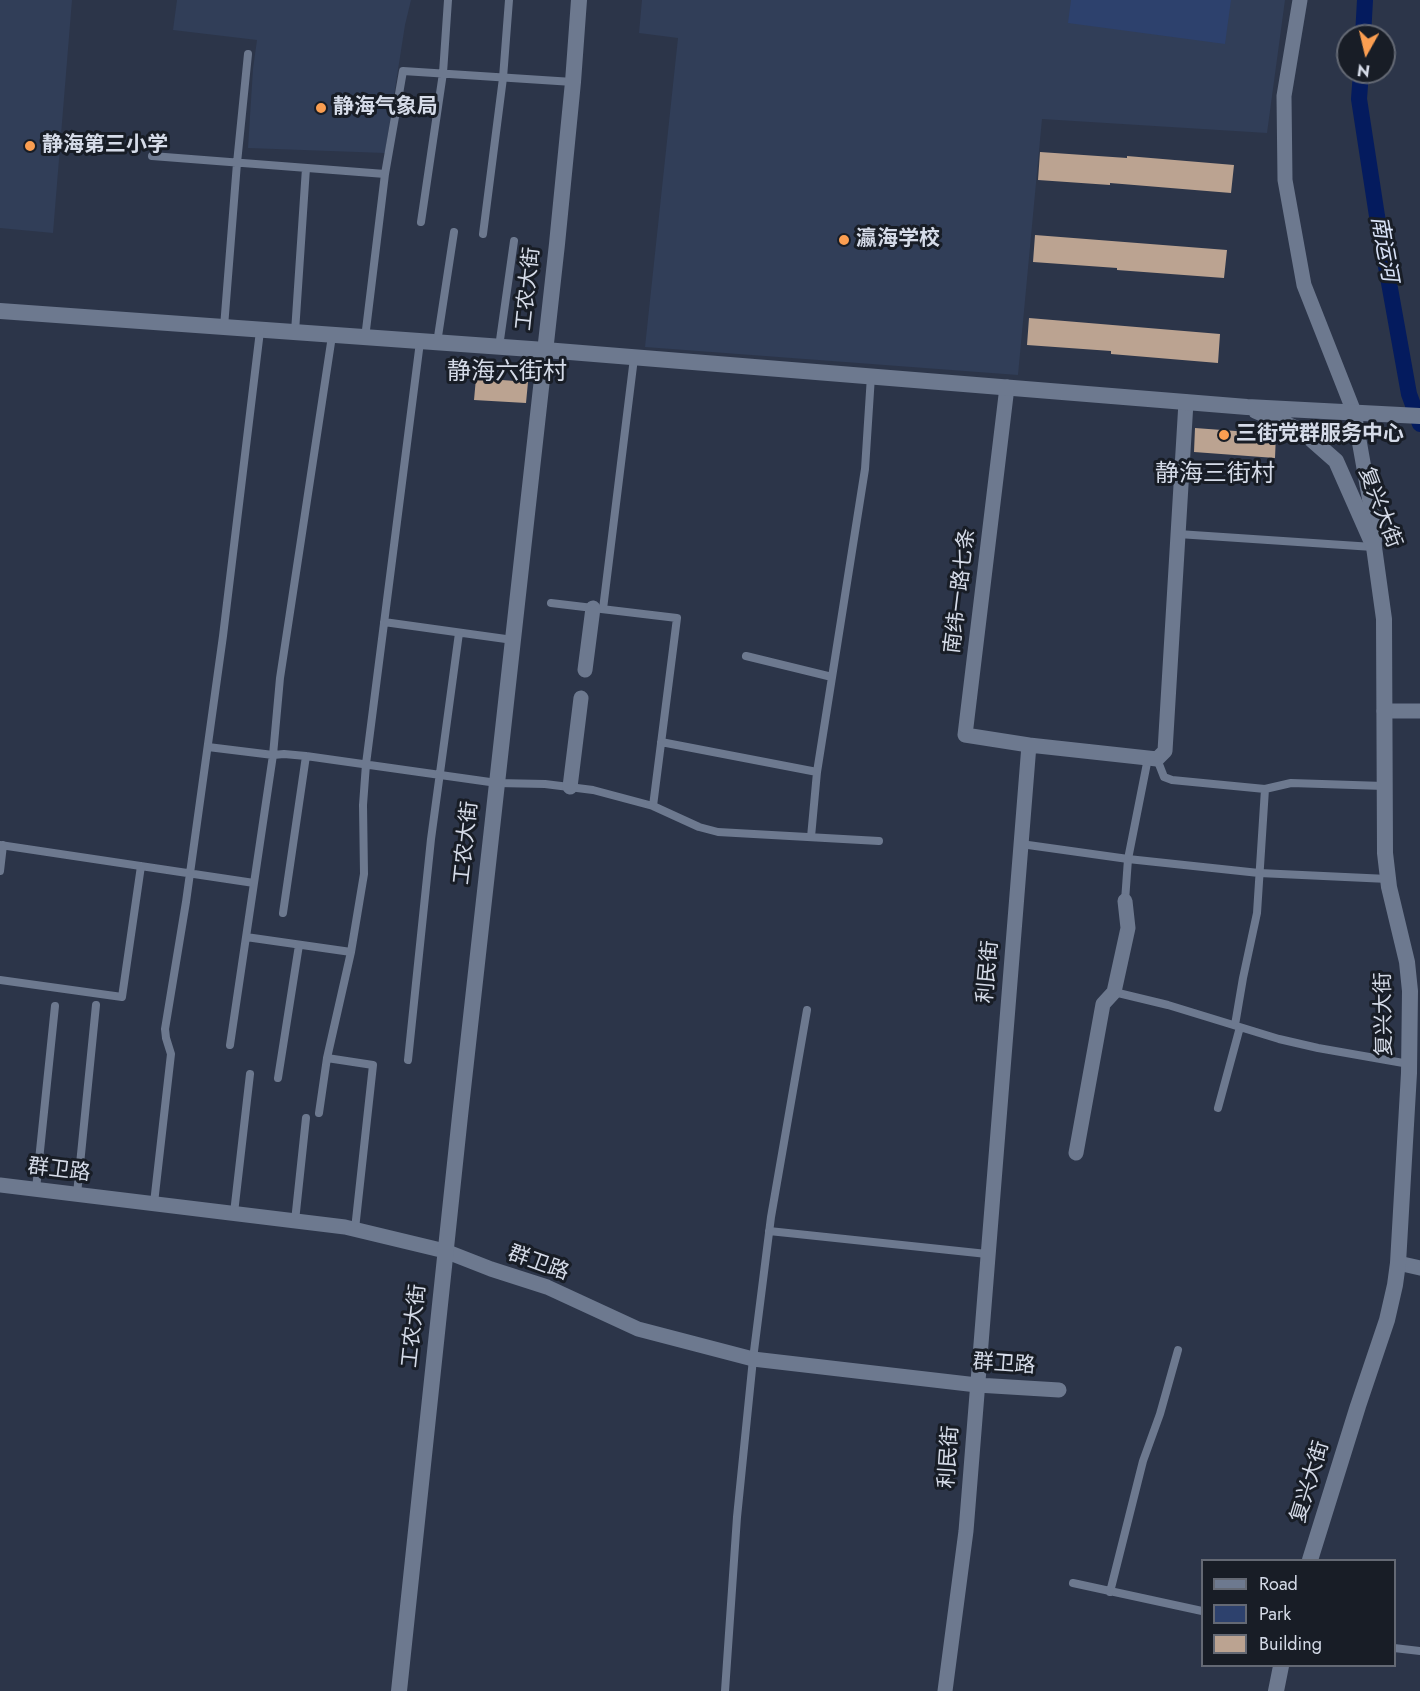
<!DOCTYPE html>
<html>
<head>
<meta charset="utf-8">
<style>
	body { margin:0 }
	#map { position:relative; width:1420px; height:1691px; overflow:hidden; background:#2c3549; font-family:Jost,sans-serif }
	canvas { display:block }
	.legend { position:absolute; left:1201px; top:1559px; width:195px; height:108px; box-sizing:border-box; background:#181d26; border:2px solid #646974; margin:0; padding:8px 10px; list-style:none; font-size:18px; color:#d5dbe8 }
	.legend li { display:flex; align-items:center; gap:12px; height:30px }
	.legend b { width:30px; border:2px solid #646974 }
	.north { position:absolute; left:1336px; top:24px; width:60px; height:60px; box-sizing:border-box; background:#181d26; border:2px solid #646974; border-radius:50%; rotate:188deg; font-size:16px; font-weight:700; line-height:24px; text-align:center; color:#d5dbe8 }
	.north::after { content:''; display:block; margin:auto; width:21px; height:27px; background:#fb9e51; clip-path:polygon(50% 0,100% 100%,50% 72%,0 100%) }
</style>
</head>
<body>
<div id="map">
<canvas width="1420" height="1691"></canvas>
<ul class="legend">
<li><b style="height:8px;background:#6d798f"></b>Road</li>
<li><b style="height:16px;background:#2d416d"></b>Park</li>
<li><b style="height:16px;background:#bba391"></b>Building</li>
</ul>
<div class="north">N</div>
</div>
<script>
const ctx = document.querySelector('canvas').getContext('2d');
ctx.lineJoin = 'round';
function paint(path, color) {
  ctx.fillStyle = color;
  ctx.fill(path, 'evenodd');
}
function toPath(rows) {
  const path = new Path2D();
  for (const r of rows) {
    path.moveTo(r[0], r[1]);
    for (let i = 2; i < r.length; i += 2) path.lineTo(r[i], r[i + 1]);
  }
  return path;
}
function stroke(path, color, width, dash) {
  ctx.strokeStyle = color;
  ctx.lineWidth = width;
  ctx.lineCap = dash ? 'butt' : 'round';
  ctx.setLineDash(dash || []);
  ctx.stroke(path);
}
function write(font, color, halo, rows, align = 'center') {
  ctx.font = font + ' Jost,"Noto Sans SC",sans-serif';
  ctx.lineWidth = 6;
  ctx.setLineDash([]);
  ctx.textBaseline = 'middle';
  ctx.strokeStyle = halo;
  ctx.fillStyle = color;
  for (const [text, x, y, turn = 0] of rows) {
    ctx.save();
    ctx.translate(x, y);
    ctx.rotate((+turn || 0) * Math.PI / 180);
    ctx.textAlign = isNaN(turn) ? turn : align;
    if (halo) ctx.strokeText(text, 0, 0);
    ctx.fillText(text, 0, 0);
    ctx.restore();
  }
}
paint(toPath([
	[0,0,72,0,53,233,0,228],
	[177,0,411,0,405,25,385,153,248,148,253,69,257,40,173,30],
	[642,0,1285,0,1267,133,1042,119,1018,375,645,347,678,38,639,33]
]), '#313e58');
paint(toPath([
	[1071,0,1231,0,1225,44,1068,23]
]), '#2d416d');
stroke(toPath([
	[1363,36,1365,0],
	[1361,72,1359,99,1377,216,1409,394,1420,424]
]), '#041b5e', 16);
paint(toPath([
	[1040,152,1127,158,1127,156,1234,165,1231,193,1110,183,1110,185,1038,180],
	[1035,235,1227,250,1224,278,1117,270,1117,268,1033,262],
	[1029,318,1220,334,1218,363,1111,354,1111,351,1027,345],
	[476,378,528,382,526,403,474,400],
	[1195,428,1276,434,1275,458,1194,452]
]), '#bba391');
stroke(toPath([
	[152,156,385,174],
	[421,222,443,73,448,0],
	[483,234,503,78,509,0],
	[224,327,237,163,248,54],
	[295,332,306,168],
	[365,338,385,174,403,71,573,82],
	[437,343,454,232],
	[499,347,514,241],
	[1178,534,1373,547],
	[551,603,677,618,653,806],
	[603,609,634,358],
	[384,622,513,640],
	[746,656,832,677],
	[661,742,817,772],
	[208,747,273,755,284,754,306,756,497,783,545,784,593,790,653,806,699,827,718,832,879,841],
	[1157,759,1164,777,1172,780,1265,789,1291,783,1384,786],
	[811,837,817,772,865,469,871,376],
	[1021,844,1128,859,1259,873,1388,879],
	[0,845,254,883],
	[0,871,3,845],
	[1125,901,1128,859,1148,758],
	[283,913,306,756],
	[246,937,351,952],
	[0,980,122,997,141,866],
	[1114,992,1168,1005,1279,1039,1318,1048,1409,1064],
	[1235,1025,1243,978,1257,913,1265,789],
	[230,1045,273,755,280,678,332,336],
	[327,1058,373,1065,355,1229],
	[408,1060,431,839,459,633],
	[278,1078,299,945],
	[1218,1108,1240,1027],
	[319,1113,327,1058,351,952,364,874,363,805,366,764,420,342],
	[36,1189,55,1006],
	[77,1194,96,1005],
	[154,1203,171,1054,166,1038,165,1029,186,902,223,636,260,331],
	[234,1213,250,1074],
	[295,1221,306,1118],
	[769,1231,987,1254],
	[1073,1583,1202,1611],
	[1110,1592,1143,1461,1160,1414,1178,1350],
	[1394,1648,1420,1651],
	[725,1691,737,1517,753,1359,771,1217,807,1010]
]), '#6d798f', 8);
stroke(toPath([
	[1300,0,1284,96,1285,180,1304,285,1354,412,1375,530,1374,547],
	[1007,387,965,735,1029,745],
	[585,670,593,608],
	[1384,711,1420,711],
	[570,787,581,698],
	[1076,1153,1103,1004,1114,992,1128,928,1125,901],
	[0,1185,345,1227,445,1251,491,1269,547,1287,638,1329,753,1359,977,1385,1059,1390],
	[1398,1263,1420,1268],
	[945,1691,966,1531,1029,745,1157,759,1165,751,1186,402]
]), '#6d798f', 15);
stroke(toPath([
	[0,311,545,350,1247,407,1420,416],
	[1256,411,1302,431,1336,461,1374,547,1384,619,1385,853,1389,887,1407,962,1410,991,1409,1073,1398,1263,1395,1285,1387,1320,1358,1406,1310,1560],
	[399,1691,460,1116,557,244,573,82,579,0],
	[1276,1691,1281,1666]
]), '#6d798f', 16);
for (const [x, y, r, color] of [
	[321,108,6,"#fb9e51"],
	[30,146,6,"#fb9e51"],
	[844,240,6,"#fb9e51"],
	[1224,435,6,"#fb9e51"]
]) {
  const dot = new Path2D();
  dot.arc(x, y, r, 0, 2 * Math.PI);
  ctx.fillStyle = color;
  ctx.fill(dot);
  stroke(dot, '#181d26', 2);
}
write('bold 21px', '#d5dbe8', '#181d26', [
	["静海气象局",333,108],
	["静海第三小学",42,146],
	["瀛海学校",856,240],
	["三街党群服务中心",1236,435]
], 'left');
write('21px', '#d5dbe8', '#181d26', [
	["工农大街",529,289,-84],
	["复兴大街",1379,508,69],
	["南纬一路七条",961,591,-83],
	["工农大街",467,843,-84],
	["利民街",989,972,-85],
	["复兴大街",1385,1014,-91],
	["群卫路",59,1171,7],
	["群卫路",538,1264,20],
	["工农大街",415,1326,-84],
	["群卫路",1004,1365,4],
	["利民街",950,1457,-86],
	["复兴大街",1311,1482,-73]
]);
write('italic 22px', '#d8e2f7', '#181d26', [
	["南运河",1383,249,80]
]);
write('24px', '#d5dbe8', '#181d26', [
	["静海六街村",507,373],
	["静海三街村",1215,475]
]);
</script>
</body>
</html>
